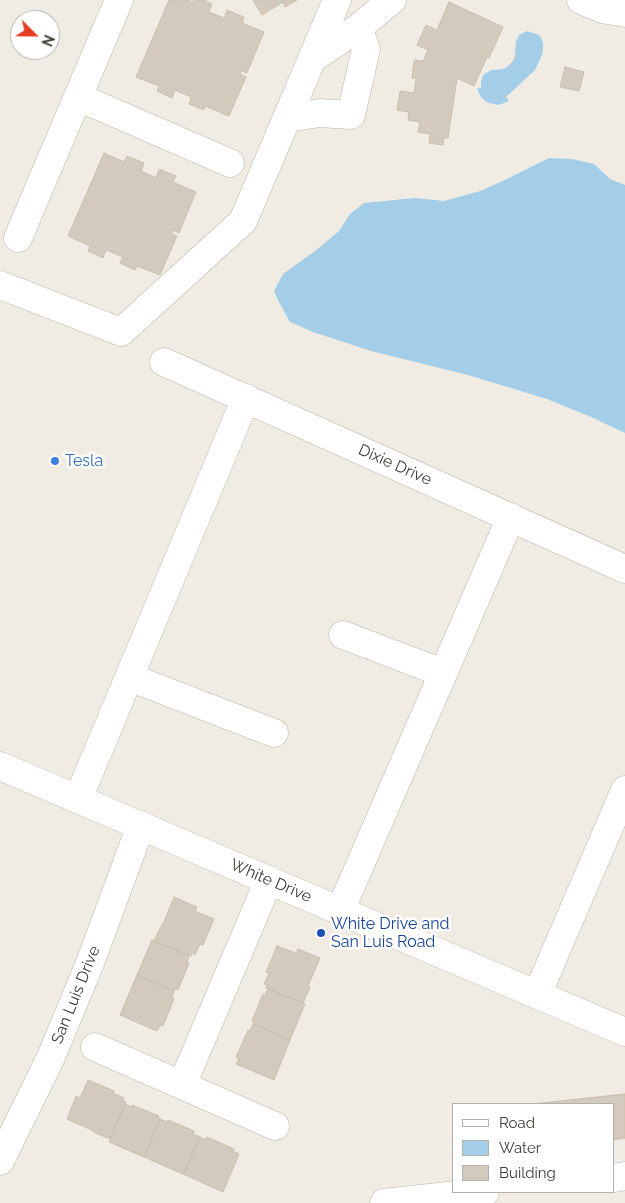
<!DOCTYPE html>
<html>
<head>
<meta charset="utf-8">
<style>
	body { margin:0 }
	#map { position:relative; width:625px; height:1203px; overflow:hidden; background:#f0ece4; font-family:Raleway,sans-serif }
	canvas { display:block }
	.legend { position:absolute; left:452px; top:1103px; width:162px; height:90px; box-sizing:border-box; background:#fff; border:1px solid #b3b1ae; margin:0; padding:6px 9px; list-style:none; font-size:15px; color:#413c34 }
	.legend li { display:flex; align-items:center; gap:10px; height:25px }
	.legend b { width:25px; border:1px solid #b3b1ae }
	.north { position:absolute; left:10px; top:10px; width:50px; height:50px; box-sizing:border-box; background:#fff; border:1px solid #b3b1ae; border-radius:50%; rotate:113deg; font-size:14px; font-weight:700; line-height:20px; text-align:center; color:#413c34 }
	.north::after { content:''; display:block; margin:auto; width:18px; height:22px; background:#e53d25; clip-path:polygon(50% 0,100% 100%,50% 72%,0 100%) }
</style>
</head>
<body>
<div id="map">
<canvas width="625" height="1203"></canvas>
<ul class="legend">
<li><b style="height:6px;background:#fff"></b>Road</li>
<li><b style="height:14px;background:#a4cee8"></b>Water</li>
<li><b style="height:14px;background:#d3cabd"></b>Building</li>
</ul>
<div class="north">N</div>
</div>
<script>
const ctx = document.querySelector('canvas').getContext('2d');
ctx.lineJoin = 'round';
function paint(path, color) {
  ctx.fillStyle = color;
  ctx.fill(path, 'evenodd');
}
function toPath(rows) {
  const path = new Path2D();
  for (const r of rows) {
    path.moveTo(r[0], r[1]);
    for (let i = 2; i < r.length; i += 2) path.lineTo(r[i], r[i + 1]);
  }
  return path;
}
function stroke(path, color, width, dash) {
  ctx.strokeStyle = color;
  ctx.lineWidth = width;
  ctx.lineCap = dash ? 'butt' : 'round';
  ctx.setLineDash(dash || []);
  ctx.stroke(path);
}
function write(font, color, halo, rows, align = 'center') {
  ctx.font = font + ' Raleway,sans-serif';
  ctx.lineWidth = 5;
  ctx.setLineDash([]);
  ctx.textBaseline = 'middle';
  ctx.strokeStyle = halo;
  ctx.fillStyle = color;
  for (const [text, x, y, turn = 0] of rows) {
    ctx.save();
    ctx.translate(x, y);
    ctx.rotate((+turn || 0) * Math.PI / 180);
    ctx.textAlign = isNaN(turn) ? turn : align;
    if (halo) ctx.strokeText(text, 0, 0);
    ctx.fillText(text, 0, 0);
    ctx.restore();
  }
}
paint(toPath([
	[527,31,537,34,541,37,543,43,543,49,542,55,535,70,506,97,509,101,498,105,489,103,485,101,481,97,477,89,481,88,481,82,483,75,491,70,502,69,506,68,512,62,514,59,515,55,516,41,519,35],
	[549,158,572,159,594,164,610,179,625,185,625,433,591,417,547,399,468,375,371,351,313,332,290,322,278,300,274,291,283,274,315,251,339,231,350,214,364,203,414,198,444,201,480,191,505,180]
]), '#a4cee8');
const building = toPath([
	[169,0,187,0,193,2,194,0,204,0,212,4,209,12,224,18,227,10,244,17,242,23,264,32,247,73,241,71,240,74,246,77,229,116,205,106,204,110,189,104,191,97,175,90,172,98,157,91,159,86,136,77,169,0],
	[253,0,297,0,285,7,283,2,262,15,253,0],
	[449,2,503,27,489,58,487,57,474,86,457,78,448,138,444,138,443,145,429,143,430,134,418,132,420,122,408,120,409,112,397,110,400,91,414,93,416,78,412,78,414,60,423,61,428,50,417,45,426,25,437,30,449,2],
	[565,67,584,72,579,91,560,87,565,67],
	[104,153,124,162,127,156,144,163,141,171,156,178,159,169,176,176,173,182,196,192,179,233,173,230,171,234,177,236,160,275,137,266,135,270,120,263,123,257,106,250,103,258,88,251,90,246,68,236,104,153],
	[174,897,197,907,195,911,214,919,203,945,200,944,195,955,192,953,191,956,154,941,162,924,163,924,174,897],
	[152,940,189,956,187,962,189,963,178,990,175,989,174,991,137,975,152,940],
	[277,946,296,953,298,949,320,958,308,986,310,987,303,1003,266,988,267,985,264,984,269,973,266,972,277,946],
	[137,975,174,991,172,998,174,999,163,1026,160,1025,157,1031,120,1015,137,975],
	[268,989,305,1004,290,1040,253,1024,254,1022,252,1021,263,994,265,995,268,989],
	[253,1024,290,1040,274,1080,236,1064,239,1058,236,1057,248,1030,250,1031,253,1024],
	[88,1080,114,1091,113,1093,124,1098,123,1101,126,1102,110,1139,93,1132,94,1131,67,1119,76,1096,80,1098,88,1080],
	[625,1094,625,1138,614,1140,614,1104,532,1104,625,1094],
	[125,1104,131,1107,132,1105,159,1116,158,1118,160,1119,144,1157,109,1142,125,1104],
	[160,1119,167,1122,168,1120,194,1131,193,1134,200,1137,183,1174,144,1157,160,1119],
	[200,1137,206,1140,207,1137,234,1149,233,1151,239,1154,223,1192,183,1174,200,1137]
]);
paint(building, '#d3cabd');
stroke(building, '#cabfae', 1);
const minor = toPath([
	[581,0,602,9,625,13],
	[312,59,358,28,392,0],
	[78,97,230,163],
	[287,118,320,113,351,115,366,49,358,28],
	[18,238,119,0],
	[0,285,121,332,243,221,337,0],
	[164,362,625,569],
	[343,635,443,673],
	[129,677,274,733],
	[0,766,625,1032],
	[78,799,246,398],
	[340,911,511,517],
	[537,995,625,790],
	[95,1047,275,1126],
	[182,1085,269,880],
	[0,1161,51,1057,90,963,141,825],
	[614,1178,625,1176],
	[384,1203,485,1192]
]);
stroke(minor, '#bdb6aa', 29);
stroke(minor, '#fff', 28);
for (const [x, y, r, color] of [
	[55,461,5,"#3f7fe0"],
	[321,933,5,"#1a4fb4"]
]) {
  const dot = new Path2D();
  dot.arc(x, y, r, 0, 2 * Math.PI);
  ctx.fillStyle = color;
  ctx.fill(dot);
  stroke(dot, '#fff', 2);
}
write('16px', '#366cbe', '#fff', [
	["Tesla",65,461]
], 'left');
write('16px', '#413c34', '#fff', [
	["Dixie Drive",395,465,24],
	["White Drive",271,881,23],
	["San Luis Drive",76,995,-68]
]);
write('16px', '#164399', '#fff', [
	["White Drive and",331,924],
	["San Luis Road",331,942]
], 'left');
</script>
</body>
</html>
